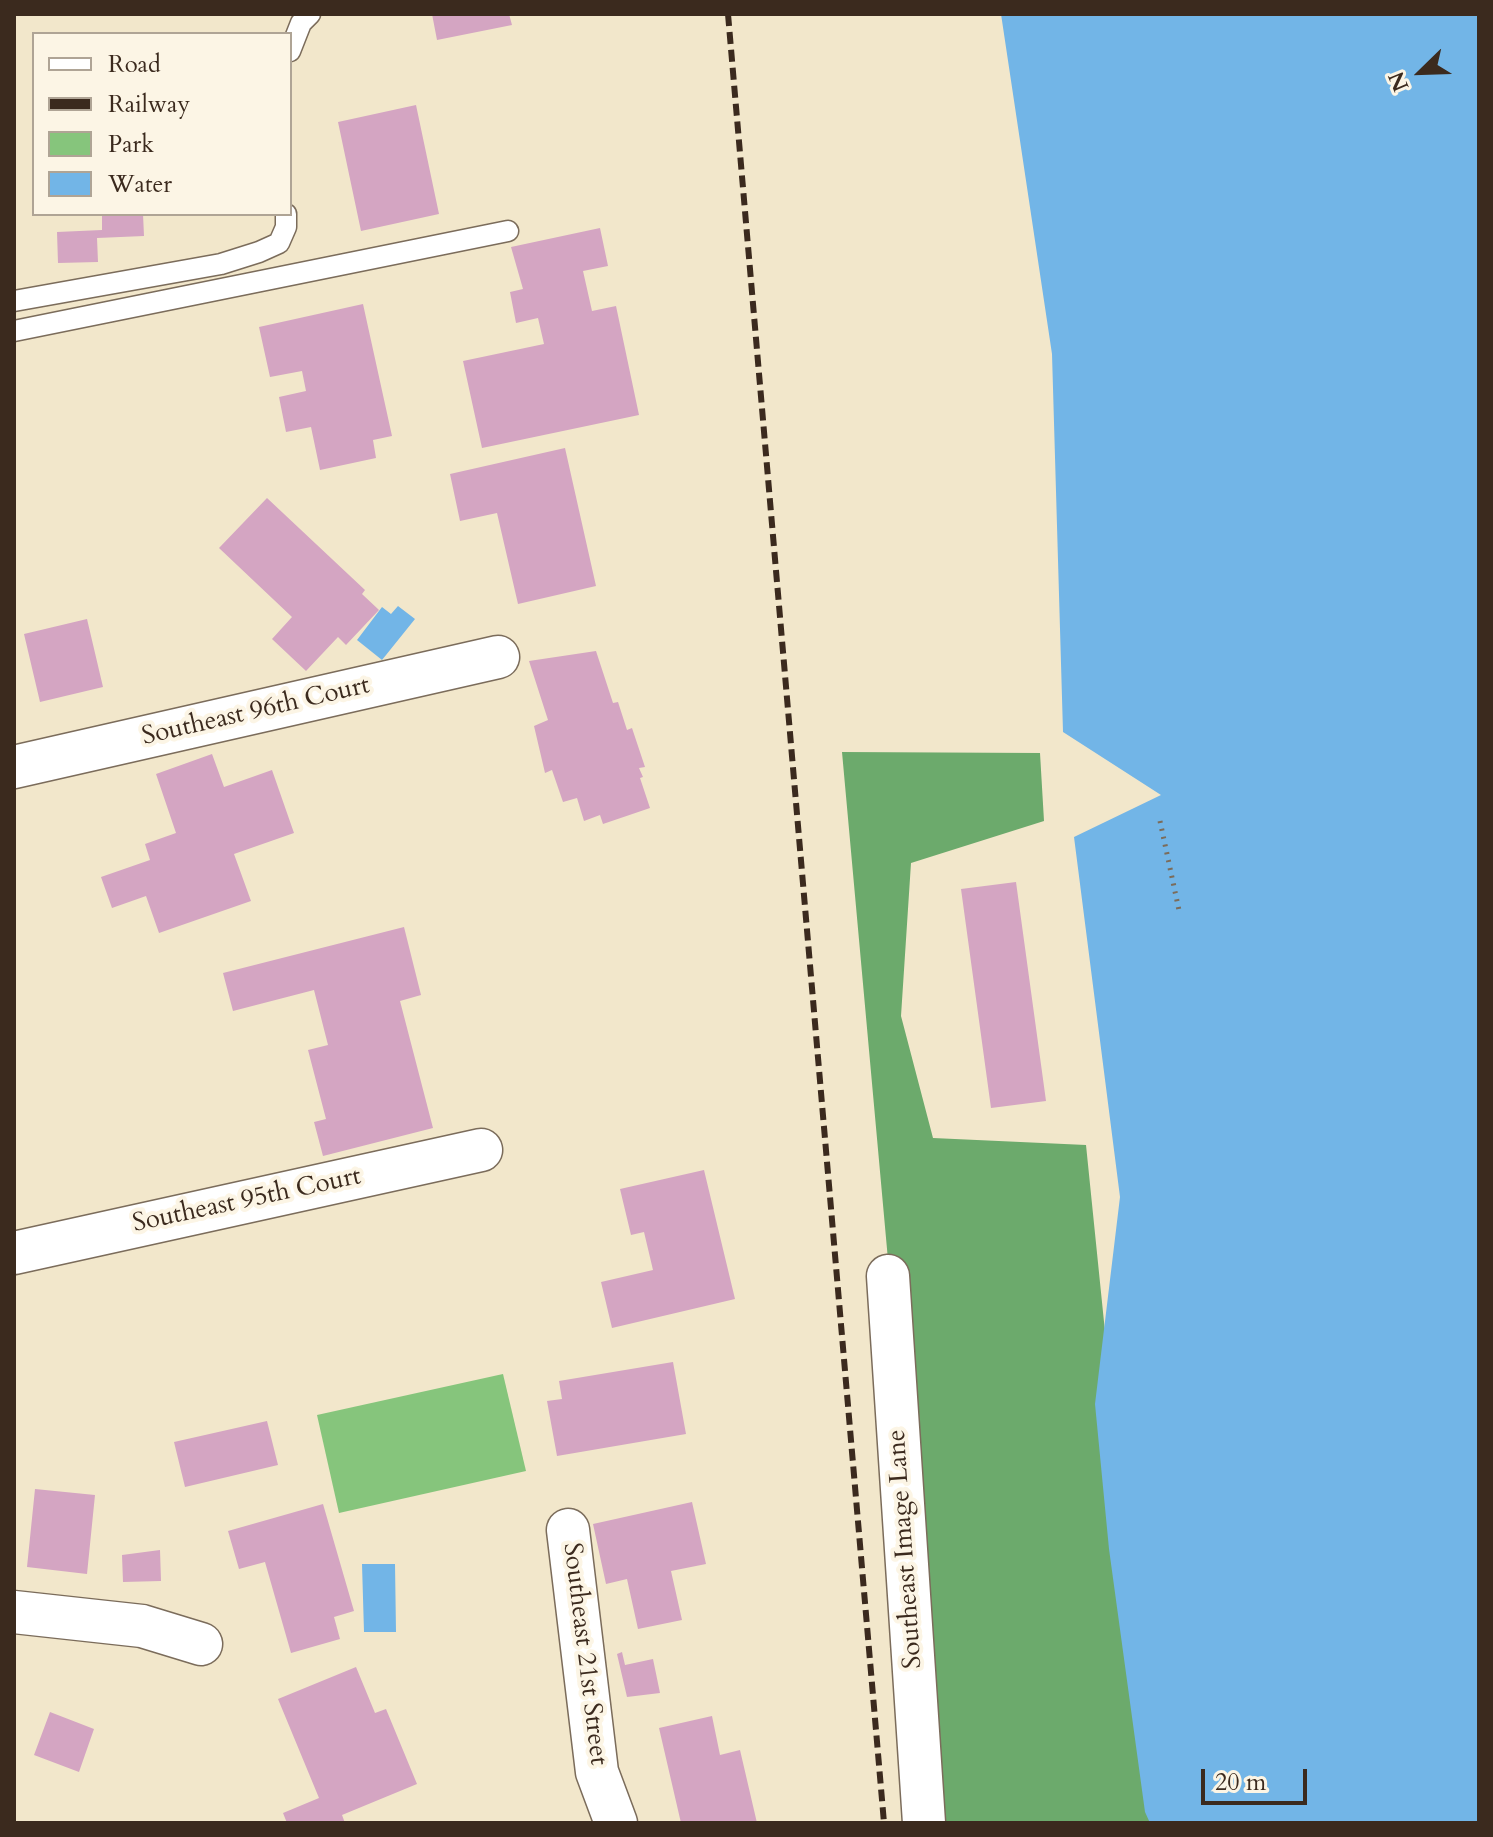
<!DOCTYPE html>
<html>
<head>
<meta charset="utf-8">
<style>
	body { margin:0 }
	#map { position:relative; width:1493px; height:1837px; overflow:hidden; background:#f2e7cb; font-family:Cardo,serif }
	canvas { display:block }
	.frame { position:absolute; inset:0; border:16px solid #3b2a1e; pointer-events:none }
	.legend { position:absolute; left:32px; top:32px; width:260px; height:184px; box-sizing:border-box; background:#fcf5e5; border:2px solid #afa495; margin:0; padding:10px 14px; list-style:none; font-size:24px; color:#3b2a1e }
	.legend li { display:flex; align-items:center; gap:16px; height:40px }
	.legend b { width:40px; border:2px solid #afa495 }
	.north { position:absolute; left:1381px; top:32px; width:80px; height:80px; -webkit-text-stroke:6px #fcf5e5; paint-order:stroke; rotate:247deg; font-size:22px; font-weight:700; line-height:32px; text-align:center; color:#3b2a1e }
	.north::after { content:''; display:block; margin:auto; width:28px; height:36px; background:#3b2a1e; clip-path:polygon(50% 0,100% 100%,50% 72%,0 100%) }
	.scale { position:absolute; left:1201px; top:1769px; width:106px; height:36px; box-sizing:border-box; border:4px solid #3b2a1e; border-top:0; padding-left:10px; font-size:24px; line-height:28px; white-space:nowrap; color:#3b2a1e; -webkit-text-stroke:6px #fcf5e5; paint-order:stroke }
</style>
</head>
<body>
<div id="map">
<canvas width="1493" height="1837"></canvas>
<div class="frame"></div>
<ul class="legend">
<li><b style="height:10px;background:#fff"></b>Road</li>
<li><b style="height:10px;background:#3b2a1e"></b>Railway</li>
<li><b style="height:22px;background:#86c57c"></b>Park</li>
<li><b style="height:22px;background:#72b5e7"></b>Water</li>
</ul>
<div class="north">N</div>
<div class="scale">20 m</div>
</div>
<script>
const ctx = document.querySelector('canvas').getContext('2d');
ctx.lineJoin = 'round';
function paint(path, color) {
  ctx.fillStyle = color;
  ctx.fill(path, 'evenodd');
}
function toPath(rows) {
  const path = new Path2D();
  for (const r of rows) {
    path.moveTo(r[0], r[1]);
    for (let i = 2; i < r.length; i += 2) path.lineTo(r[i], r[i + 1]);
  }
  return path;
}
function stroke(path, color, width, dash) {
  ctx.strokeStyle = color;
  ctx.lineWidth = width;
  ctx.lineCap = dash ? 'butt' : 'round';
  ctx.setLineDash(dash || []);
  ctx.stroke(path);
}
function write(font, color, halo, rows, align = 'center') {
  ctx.font = font + ' Cardo,serif';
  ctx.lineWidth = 8;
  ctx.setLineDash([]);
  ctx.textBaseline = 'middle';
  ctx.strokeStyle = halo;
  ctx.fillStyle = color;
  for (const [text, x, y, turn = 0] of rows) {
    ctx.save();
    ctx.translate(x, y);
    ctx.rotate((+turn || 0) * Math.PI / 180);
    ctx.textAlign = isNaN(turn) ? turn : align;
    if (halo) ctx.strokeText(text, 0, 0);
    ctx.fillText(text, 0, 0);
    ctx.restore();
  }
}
paint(toPath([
	[503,1374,526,1471,339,1513,317,1415]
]), '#86c57c');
paint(toPath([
	[842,752,1040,753,1044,821,911,863,901,1016,933,1138,1086,1145,1155,1823,939,1823]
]), '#6caa6c');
paint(toPath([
	[1001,14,1479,14,1479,1823,1150,1823,1145,1812,1109,1549,1095,1404,1120,1197,1074,837,1161,795,1063,732,1052,354],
	[398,606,415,619,382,660,357,640,382,607,391,614],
	[362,1564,395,1564,396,1632,364,1632]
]), '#72b5e7');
paint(toPath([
	[432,14,509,14,512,25,437,40],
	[416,105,439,214,361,231,338,122],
	[102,214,143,214,144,236,97,238,98,262,58,263,57,232,102,230],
	[600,228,608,266,583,271,592,311,616,306,639,415,482,448,463,361,544,344,538,318,516,323,510,292,523,289,511,247],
	[363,304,392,436,373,440,376,458,320,470,311,427,286,432,279,397,306,391,302,371,270,377,259,327],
	[565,448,596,586,518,604,497,513,460,521,450,474],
	[267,498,365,590,362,594,379,610,346,645,338,637,306,671,272,639,292,617,219,548],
	[87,619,103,687,40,702,24,634],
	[596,651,613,703,618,702,627,730,632,728,645,767,639,768,643,777,640,778,650,808,603,824,600,815,584,821,577,798,563,802,552,770,545,773,534,726,548,720,529,661],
	[212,754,224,787,272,770,294,833,234,854,251,901,159,933,146,896,112,908,101,877,150,860,145,844,176,833,156,774],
	[1016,882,1046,1101,991,1108,961,889],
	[404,927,421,995,400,1001,433,1128,323,1156,314,1122,326,1119,308,1050,328,1045,314,990,233,1011,223,973],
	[704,1170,735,1299,612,1328,601,1282,653,1270,644,1232,631,1235,620,1189],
	[673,1362,686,1434,557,1456,547,1401,562,1399,559,1381],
	[267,1421,278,1465,185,1487,174,1442],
	[35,1489,95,1495,87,1574,27,1567],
	[692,1502,706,1564,671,1571,682,1620,638,1629,627,1579,606,1584,593,1524],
	[323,1504,354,1611,334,1617,340,1639,291,1653,265,1562,239,1569,228,1531],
	[160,1550,161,1581,123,1582,122,1555],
	[622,1652,625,1665,653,1659,660,1693,627,1697,617,1654],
	[356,1667,375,1713,386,1709,417,1784,342,1815,345,1823,287,1823,283,1813,319,1798,278,1699],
	[50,1712,94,1729,79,1772,34,1755],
	[712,1716,720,1755,740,1750,757,1823,681,1823,659,1728]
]), '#d4a5c2');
const lane = toPath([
	[290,51,301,23,310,14],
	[14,301,221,264,259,252,279,243,286,227,286,214],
	[14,331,508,231]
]);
const street = toPath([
	[14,767,498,657],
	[14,1253,481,1150],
	[888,1276,924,1823],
	[568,1530,597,1772,616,1823],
	[14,1612,142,1626,201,1644]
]);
stroke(lane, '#7b6c5b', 23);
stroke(street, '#7b6c5b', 45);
stroke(toPath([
	[1160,821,1180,915]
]), '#7b6c5b', 5, [2, 6]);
stroke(lane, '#fff', 20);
stroke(street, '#fff', 42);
stroke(toPath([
	[728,14,884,1823]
]), '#3b2a1e', 6, [12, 6]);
write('26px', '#3b2a1e', '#fcf5e5', [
	["Southeast 96th Court",256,712,-13],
	["Southeast 95th Court",247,1201,-12],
	["Southeast Image Lane",906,1549,-94],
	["Southeast 21st Street",584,1654,83]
]);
</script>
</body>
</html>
